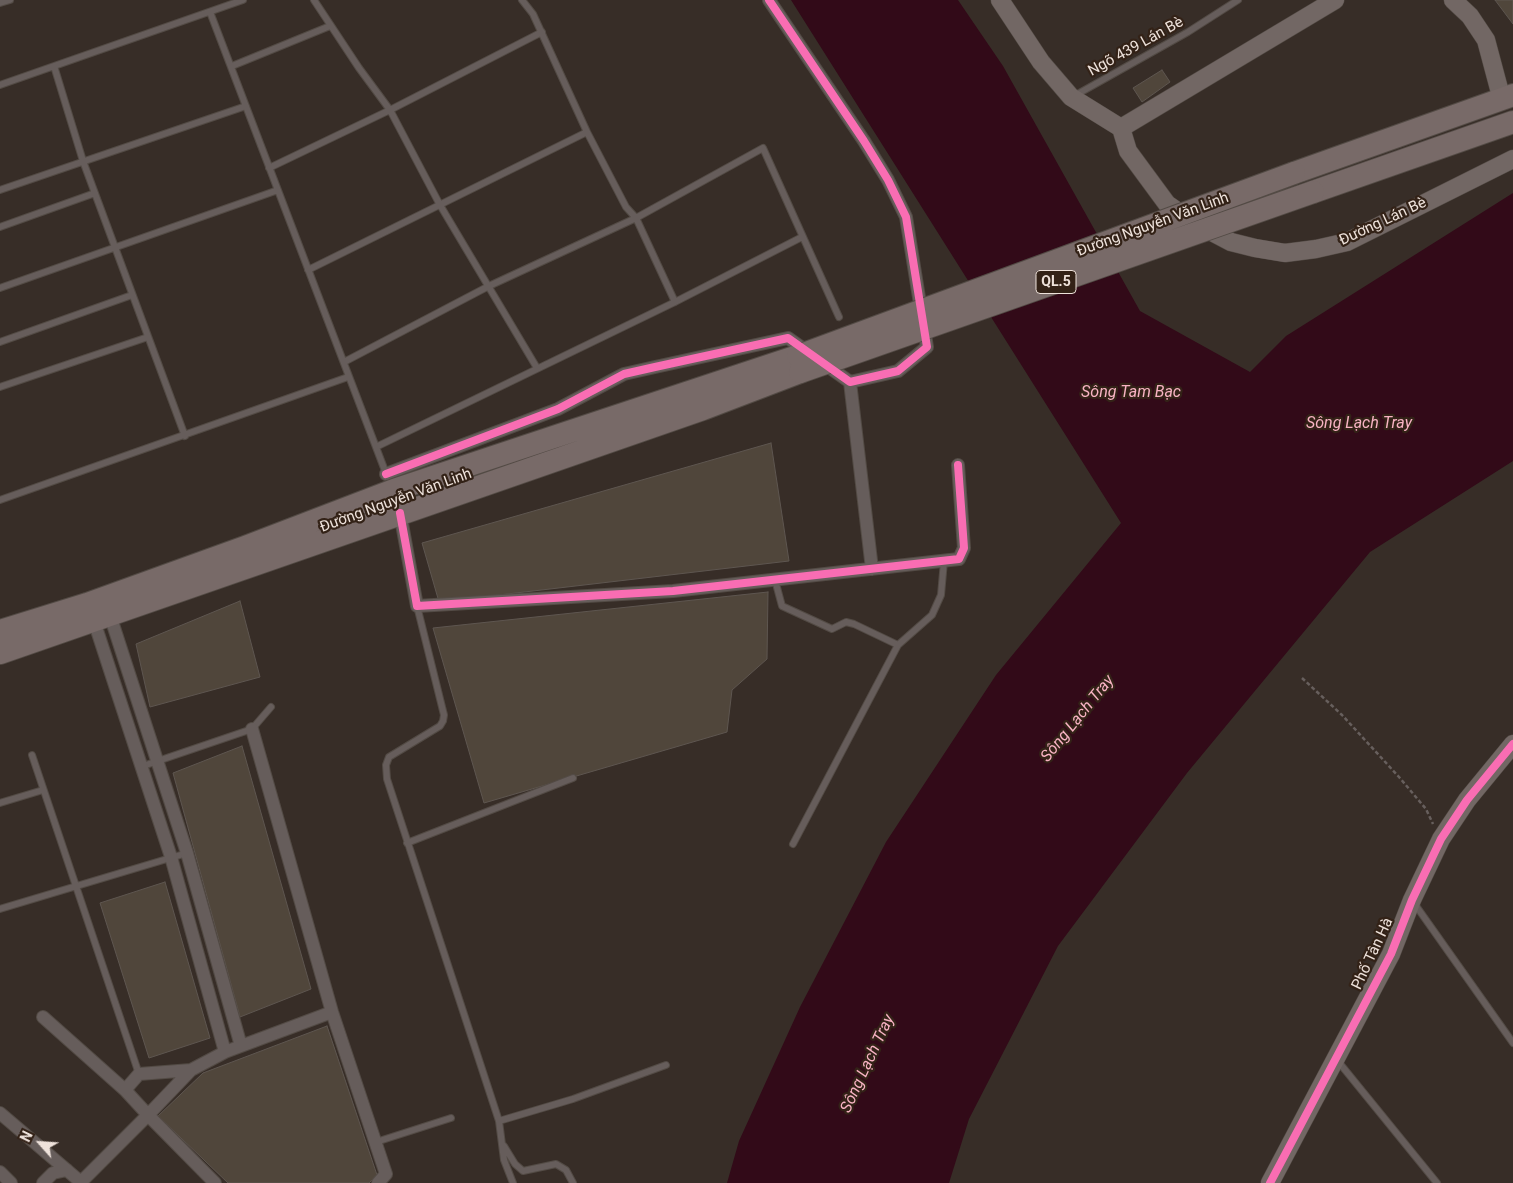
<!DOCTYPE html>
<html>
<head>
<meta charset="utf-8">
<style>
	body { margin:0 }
	#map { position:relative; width:1513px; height:1183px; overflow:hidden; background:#372d27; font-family:Roboto,sans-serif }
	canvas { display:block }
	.north { position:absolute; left:15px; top:1118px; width:50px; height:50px; -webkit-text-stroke:4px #332217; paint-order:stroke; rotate:296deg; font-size:14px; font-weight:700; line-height:20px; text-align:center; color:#eee2db }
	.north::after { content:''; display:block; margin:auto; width:18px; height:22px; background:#eee2db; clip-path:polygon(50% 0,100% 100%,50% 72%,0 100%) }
</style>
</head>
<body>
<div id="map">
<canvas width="1513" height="1183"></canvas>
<div class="north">N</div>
</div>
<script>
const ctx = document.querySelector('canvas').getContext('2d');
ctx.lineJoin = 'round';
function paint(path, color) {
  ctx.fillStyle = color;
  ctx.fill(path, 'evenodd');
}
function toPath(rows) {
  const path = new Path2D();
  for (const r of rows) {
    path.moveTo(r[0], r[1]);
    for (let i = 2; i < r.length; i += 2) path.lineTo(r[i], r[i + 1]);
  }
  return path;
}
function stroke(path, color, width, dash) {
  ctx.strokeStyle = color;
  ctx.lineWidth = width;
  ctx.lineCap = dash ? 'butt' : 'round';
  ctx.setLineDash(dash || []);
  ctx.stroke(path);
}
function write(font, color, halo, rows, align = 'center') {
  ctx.font = font + ' Roboto,sans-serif';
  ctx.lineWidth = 4.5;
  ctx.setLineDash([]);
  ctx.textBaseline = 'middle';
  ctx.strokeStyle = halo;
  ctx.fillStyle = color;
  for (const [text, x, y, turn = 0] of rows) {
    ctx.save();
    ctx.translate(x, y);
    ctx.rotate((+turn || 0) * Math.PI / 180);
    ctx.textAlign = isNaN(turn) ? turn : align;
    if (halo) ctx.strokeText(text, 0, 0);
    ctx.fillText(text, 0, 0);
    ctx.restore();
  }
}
paint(toPath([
	[791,0,958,0,1003,66,1140,311,1250,372,1286,336,1513,193,1513,461,1370,552,1187,773,1058,946,969,1119,949,1183,727,1183,739,1141,800,1007,886,842,996,675,1121,523]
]), '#320a18');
const building = toPath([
	[1495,0,1513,0,1513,24,1495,0],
	[1162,70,1170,82,1142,102,1133,88,1162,70],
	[771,443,789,561,439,602,422,543,771,443],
	[768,592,767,659,732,690,727,732,484,803,433,628,768,592],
	[240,601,260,677,150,707,136,644,240,601],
	[242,746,311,989,240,1017,173,773,242,746],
	[165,882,210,1038,149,1058,100,903,165,882],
	[327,1026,377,1175,369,1183,228,1183,158,1116,203,1073,327,1026]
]);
paint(building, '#50463b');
stroke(building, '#5e5650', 1);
const lane = toPath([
	[314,0,359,68,390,110,440,205,537,368],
	[522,0,533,14,587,132,626,207,636,218,675,302],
	[0,3,10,0],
	[210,12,387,476],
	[54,66,83,161,185,436],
	[232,66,330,26],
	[0,85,243,0],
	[1074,96,1188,32,1238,0],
	[269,168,390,110,542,32],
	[0,190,246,106],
	[0,227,95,193],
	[308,270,587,132],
	[0,288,278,190],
	[0,342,132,295],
	[344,362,489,286,636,218,763,148,839,317],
	[0,387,148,337],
	[376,447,675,302,802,237],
	[0,500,348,377],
	[775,580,782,606,832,629,846,622,854,624,898,645],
	[417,606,444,715,443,721,440,726,389,757,386,765,387,779,499,1121,504,1160,513,1183],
	[32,755,139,1074],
	[143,766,252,729,271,707],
	[0,803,43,790],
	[407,843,573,778],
	[793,844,898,645,932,615,941,595,944,561],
	[1414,903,1513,1043],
	[0,909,187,853],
	[1337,1060,1437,1183],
	[499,1121,573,1099,666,1065],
	[376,1142,451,1118],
	[504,1146,515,1164,523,1171,556,1164,566,1170,573,1183]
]);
const street = toPath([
	[850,382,872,569],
	[386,474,558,409,624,374,655,367,788,338,850,382,898,371,927,347,906,217,888,180,864,141,769,0],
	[400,513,417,606,673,591,959,559,964,548,958,465],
	[108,609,187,853,241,1046],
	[92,615,171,857,225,1052],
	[252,729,332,1012,386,1174,378,1183],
	[43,1017,125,1090,148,1115,191,1070,225,1052,332,1012],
	[125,1090,139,1074,191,1070],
	[0,1113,82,1183],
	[0,1172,11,1183],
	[81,1182,148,1115,215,1183],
	[43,1183,53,1173,67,1170]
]);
const secondary = toPath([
	[1000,0,1041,62,1071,97,1121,128,1128,151,1167,204,1193,222,1231,242,1255,248,1285,253,1316,249,1347,242,1513,159],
	[1453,0,1470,16,1486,40,1502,100],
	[1121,128,1335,0],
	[1270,1183,1391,954,1412,900,1441,839,1467,800,1513,744]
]);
const highway = toPath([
	[1294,173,1513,95],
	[1313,192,1513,122],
	[0,631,87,604,245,547,394,490,798,356],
	[0,653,703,409,800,372]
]);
stroke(lane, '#534b45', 8);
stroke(street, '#534b45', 14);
stroke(secondary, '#534b45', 19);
stroke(highway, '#534b45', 24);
stroke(toPath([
	[1302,678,1342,715,1399,777,1426,809,1433,824]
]), '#675f5d', 2.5, [4, 2.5]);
stroke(lane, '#665d5b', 6);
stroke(street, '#665d5b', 12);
stroke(secondary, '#726764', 18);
stroke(highway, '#786a68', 22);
const highwayBridge = toPath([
	[798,356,1294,173],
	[800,372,1313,192]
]);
stroke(highwayBridge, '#534b45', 24, []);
stroke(highwayBridge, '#786a68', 22);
stroke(toPath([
	[386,474,558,409,624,374,655,367,788,338,850,382,898,371,927,347,906,217,888,180,864,141,769,0],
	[400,513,417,606,673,591,959,559,964,548,958,465],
	[1270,1183,1391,954,1412,900,1441,839,1467,800,1513,744]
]), '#f96db3', 8);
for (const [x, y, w] of [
	[1056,282,40]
]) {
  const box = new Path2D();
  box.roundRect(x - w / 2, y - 11.5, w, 23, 4);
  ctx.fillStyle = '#332217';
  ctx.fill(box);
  stroke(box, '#eee2db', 1);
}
write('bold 14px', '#eee2db', null, [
	["QL.5",1056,282]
]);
write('15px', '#eee2db', '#332217', [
	["Ngõ 439 Lán Bè",1136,47,-29],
	["Đường Lán Bè",1383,222,-25],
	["Đường Nguyễn Văn Linh",1153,225,-20],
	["Đường Nguyễn Văn Linh",396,501,-20],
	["Phố Tân Hà",1373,954,-65]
]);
write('italic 16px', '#f8b3c3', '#332217', [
	["Sông Tam Bạc",1131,393],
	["Sông Lạch Tray",1359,424],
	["Sông Lạch Tray",1078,719,-51],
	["Sông Lạch Tray",868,1064,-65]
]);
</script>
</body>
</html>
